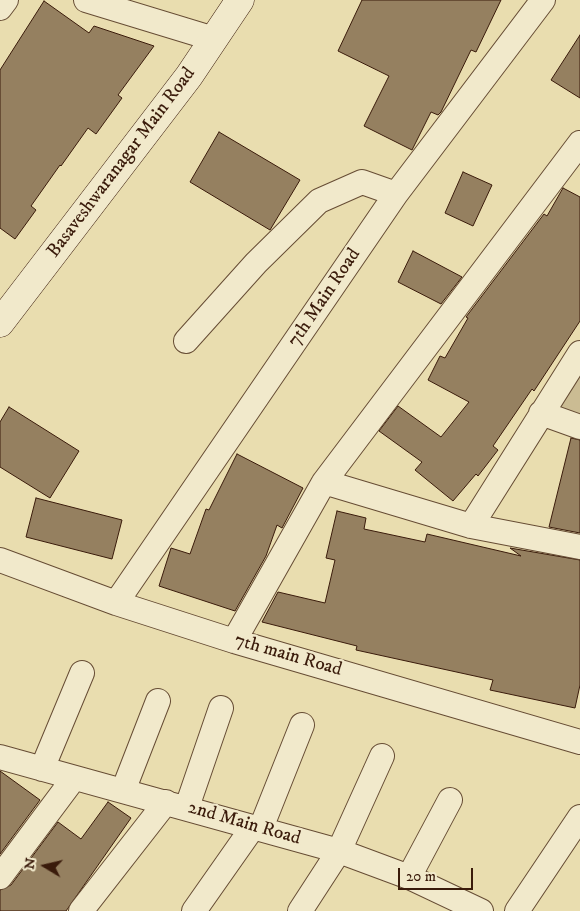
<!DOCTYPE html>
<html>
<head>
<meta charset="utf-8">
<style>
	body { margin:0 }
	#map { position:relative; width:580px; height:911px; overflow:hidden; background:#e9ddaf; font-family:"IM FELL DW Pica",serif }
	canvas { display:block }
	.north { position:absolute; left:20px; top:841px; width:50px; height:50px; -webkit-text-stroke:4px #f1e9cb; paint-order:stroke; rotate:279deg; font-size:14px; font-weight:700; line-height:20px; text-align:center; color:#3a1b0b }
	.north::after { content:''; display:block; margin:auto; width:18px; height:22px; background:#3a1b0b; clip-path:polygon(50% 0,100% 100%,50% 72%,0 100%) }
	.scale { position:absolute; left:398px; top:868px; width:75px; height:22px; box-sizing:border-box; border:2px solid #3a1b0b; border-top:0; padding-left:6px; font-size:15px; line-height:18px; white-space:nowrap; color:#3a1b0b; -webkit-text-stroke:4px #f1e9cb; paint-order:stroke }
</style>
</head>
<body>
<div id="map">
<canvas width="580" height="911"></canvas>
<div class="north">N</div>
<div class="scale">20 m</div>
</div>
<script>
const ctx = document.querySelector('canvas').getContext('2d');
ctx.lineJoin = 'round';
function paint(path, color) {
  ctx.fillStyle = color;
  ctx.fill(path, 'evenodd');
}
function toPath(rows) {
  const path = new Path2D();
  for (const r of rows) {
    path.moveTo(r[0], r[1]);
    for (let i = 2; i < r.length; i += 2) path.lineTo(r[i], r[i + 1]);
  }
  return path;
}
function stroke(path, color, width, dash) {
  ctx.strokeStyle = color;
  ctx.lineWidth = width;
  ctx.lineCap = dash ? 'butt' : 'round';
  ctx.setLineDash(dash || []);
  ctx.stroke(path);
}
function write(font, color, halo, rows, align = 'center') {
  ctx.font = font + ' "IM FELL DW Pica",serif';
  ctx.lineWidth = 4.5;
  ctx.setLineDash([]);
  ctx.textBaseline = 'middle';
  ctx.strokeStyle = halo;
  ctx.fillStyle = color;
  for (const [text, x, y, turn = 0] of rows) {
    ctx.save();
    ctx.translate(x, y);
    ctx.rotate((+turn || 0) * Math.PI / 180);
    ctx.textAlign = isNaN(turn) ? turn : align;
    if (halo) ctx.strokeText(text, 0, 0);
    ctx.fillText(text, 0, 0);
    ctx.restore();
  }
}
paint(toPath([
	[580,375,580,420,558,410]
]), '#cbbc93');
const building = toPath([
	[362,0,501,0,476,52,471,50,441,112,438,115,431,112,412,150,364,126,389,76,338,51,362,0],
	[44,1,89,33,94,26,154,46,118,95,122,98,96,134,88,128,61,166,60,165,31,206,36,210,15,239,0,228,0,70,44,1],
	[580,35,580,98,551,80,580,35],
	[219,132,300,180,270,230,190,182,219,132],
	[463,172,492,185,473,226,445,213,463,172],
	[563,188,580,197,580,321,534,391,532,389,493,446,498,450,478,476,476,474,453,501,415,470,422,462,379,431,398,406,441,437,469,402,428,380,440,356,445,358,468,318,466,317,544,214,547,216,563,188],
	[413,251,462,277,441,304,398,282,413,251],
	[9,407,79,451,50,498,0,467,0,422,9,407],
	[571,438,580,440,580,533,549,527,571,438],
	[237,454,303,488,282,528,277,525,266,556,235,611,159,586,171,548,190,554,206,509,209,510,237,454],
	[36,498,122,520,112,559,26,537,36,498],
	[337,511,366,518,364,529,425,542,427,534,521,556,510,548,580,560,580,685,575,708,490,690,493,680,356,650,357,646,262,622,278,592,325,603,335,560,326,558,337,511],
	[0,771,40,800,0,854,0,771],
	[108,802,131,818,66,911,0,911,0,890,11,885,58,822,81,839,108,802]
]);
paint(building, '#958060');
stroke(building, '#3a1b0b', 1);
const minor = toPath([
	[86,0,214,39],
	[0,8,6,0],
	[186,341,256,263,319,201,362,182,396,194],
	[541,413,580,427],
	[324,482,471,526,580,547],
	[471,526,580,353],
	[0,560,116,603,234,641,580,742],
	[116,603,396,194,543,0],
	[234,641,324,482,580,143],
	[0,757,339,851,409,877,481,911],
	[42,769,82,673],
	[123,791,158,701],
	[187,807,221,708],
	[261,828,302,725],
	[0,877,74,778],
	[409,877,450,800],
	[81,911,166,802],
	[194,911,253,827],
	[300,911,339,851,382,756],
	[517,911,580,817]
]);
const secondary = toPath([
	[0,323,189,76,240,0]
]);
stroke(minor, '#664c34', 26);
stroke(secondary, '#3a1b0b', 29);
stroke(minor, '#f1e9cb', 24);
stroke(secondary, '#f1e9cb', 28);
write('19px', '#3a1b0b', '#f1e9cb', [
	["Basaveshwaranagar Main Road",122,163,-53],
	["7th Main Road",325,298,-56],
	["7th main Road",288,656,16],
	["2nd Main Road",244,824,16]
]);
</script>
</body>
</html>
